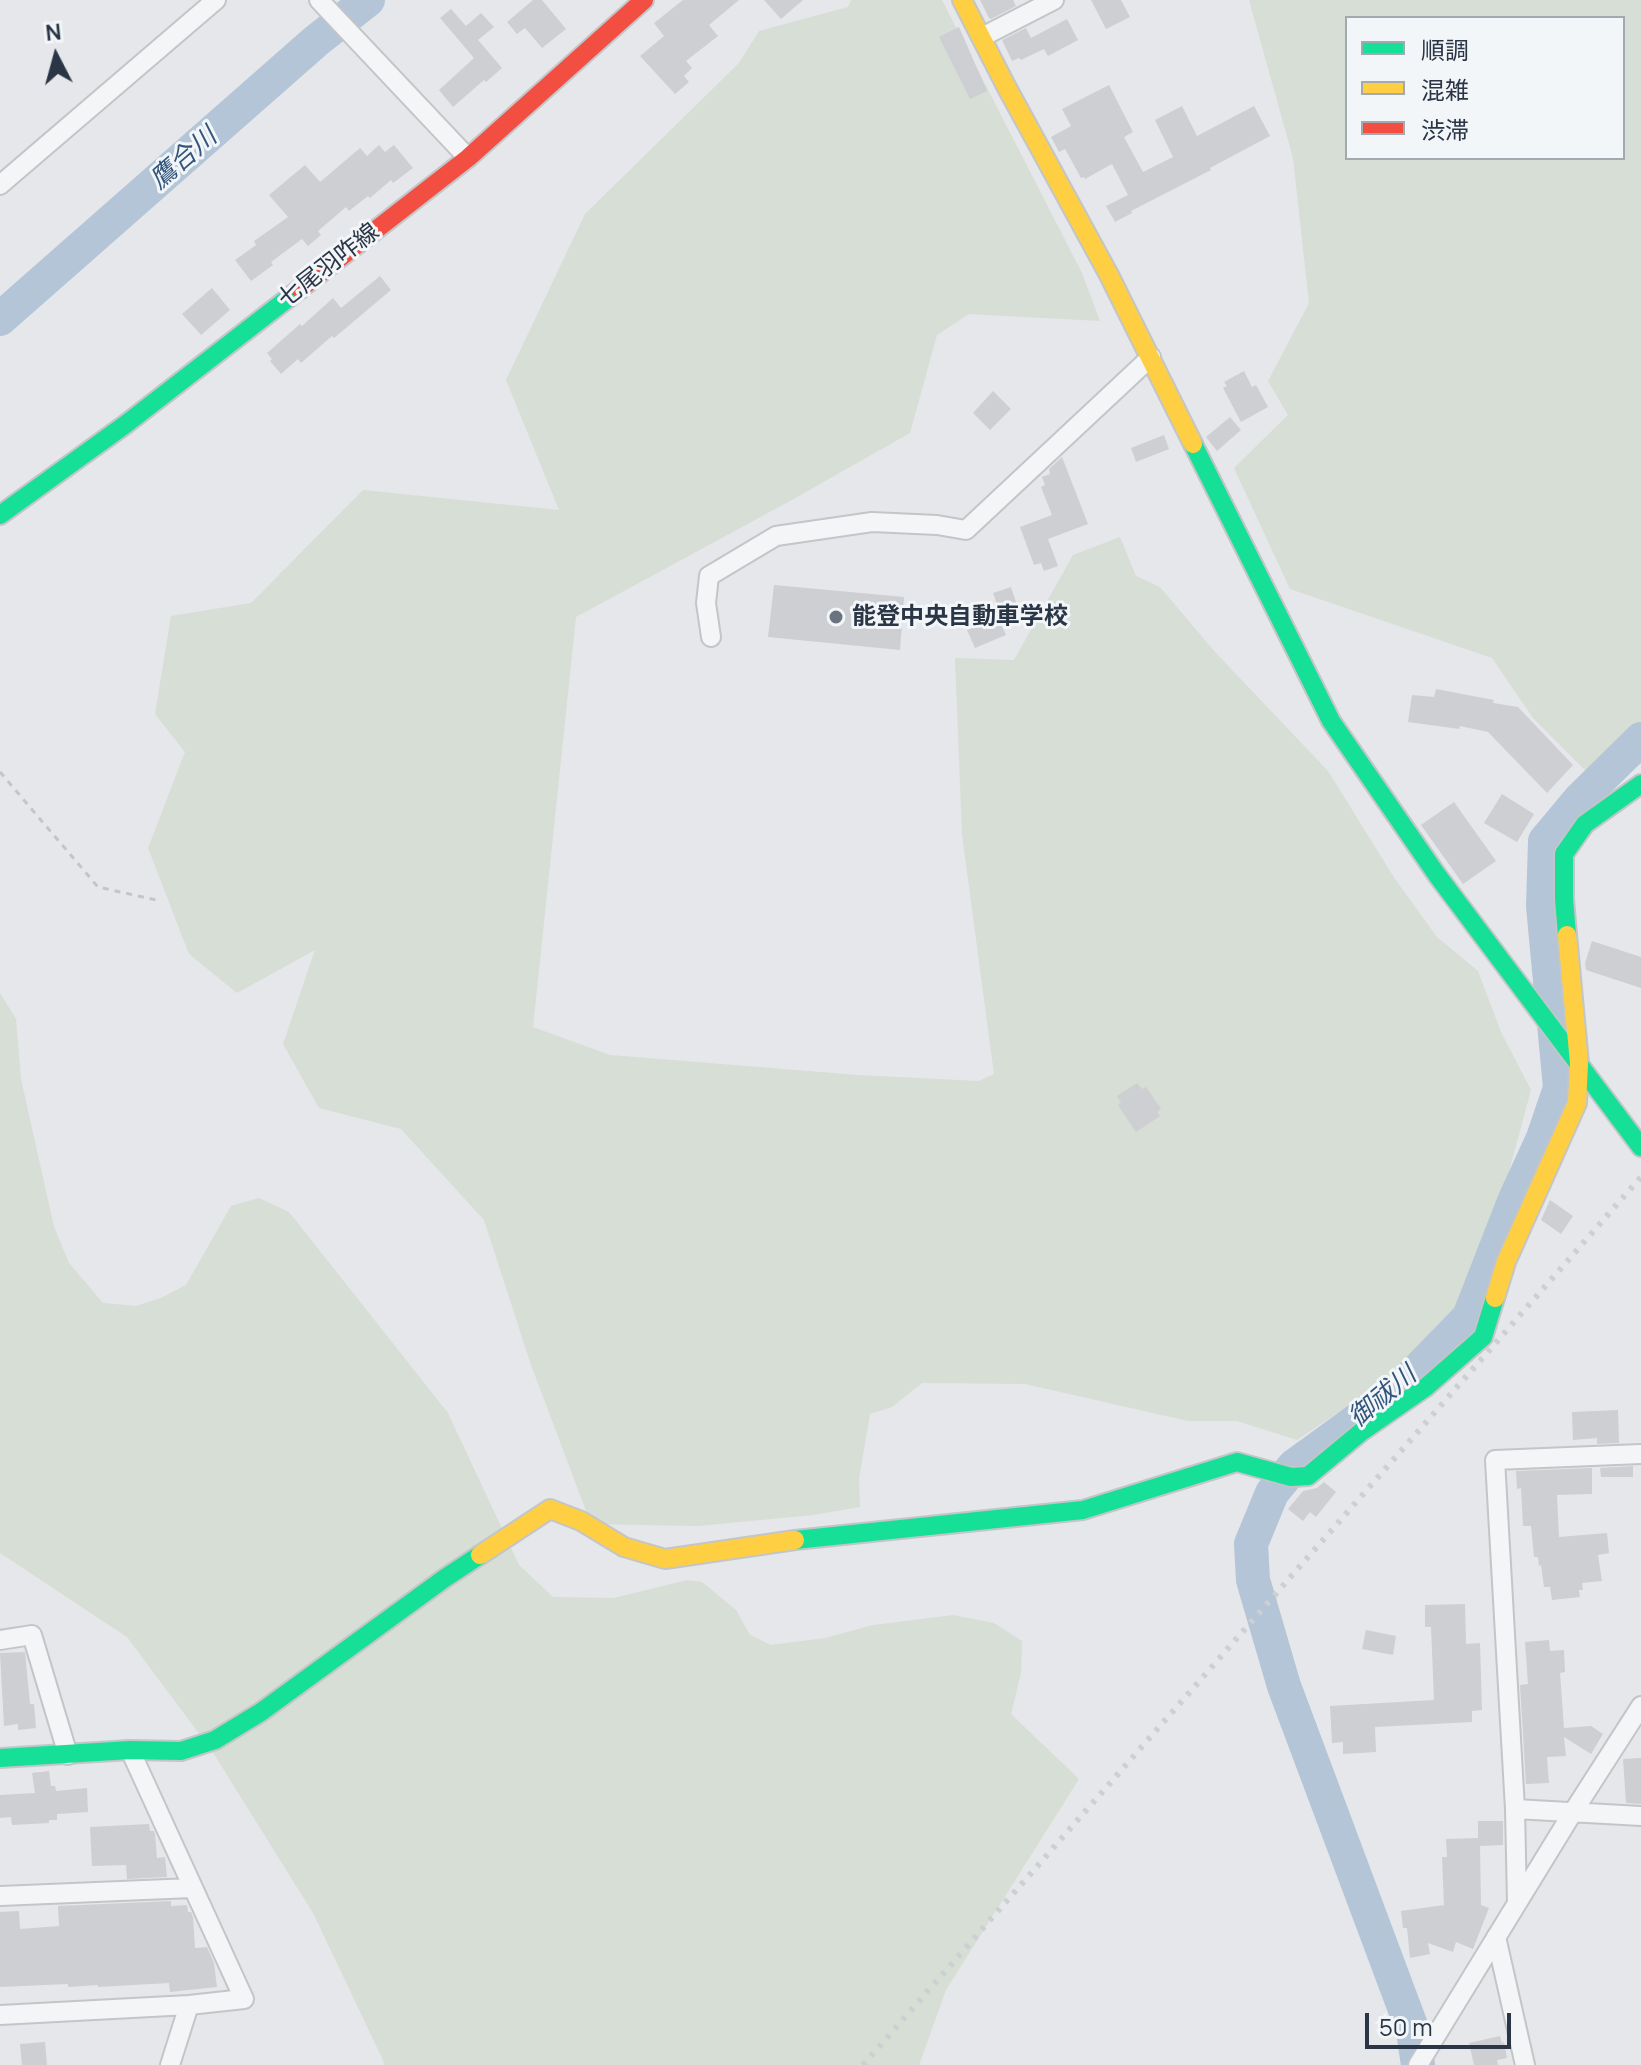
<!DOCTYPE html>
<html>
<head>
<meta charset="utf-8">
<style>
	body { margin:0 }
	#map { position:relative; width:1641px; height:2065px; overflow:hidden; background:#e5e7ea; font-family:Manrope,"Noto Sans JP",sans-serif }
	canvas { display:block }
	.legend { position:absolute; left:1345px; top:16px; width:280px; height:144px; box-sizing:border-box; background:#f3f6f9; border:2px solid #a3a9b1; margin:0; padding:10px 14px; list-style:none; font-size:24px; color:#2a3545 }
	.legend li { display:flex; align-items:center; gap:16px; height:40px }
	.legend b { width:40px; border:2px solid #a3a9b1 }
	.north { position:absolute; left:16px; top:16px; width:80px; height:80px; -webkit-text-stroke:6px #f3f6f9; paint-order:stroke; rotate:354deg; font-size:22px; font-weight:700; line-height:32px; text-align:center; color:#2a3545 }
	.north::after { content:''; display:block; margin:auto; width:28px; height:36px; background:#2a3545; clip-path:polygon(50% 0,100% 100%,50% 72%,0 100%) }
	.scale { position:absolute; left:1365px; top:2013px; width:146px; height:36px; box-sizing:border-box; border:4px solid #2a3545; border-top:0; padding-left:10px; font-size:24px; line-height:28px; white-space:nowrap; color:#2a3545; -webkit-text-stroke:6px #f3f6f9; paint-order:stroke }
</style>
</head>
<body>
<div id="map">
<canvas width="1641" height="2065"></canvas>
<ul class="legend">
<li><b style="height:10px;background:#16e098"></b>順調</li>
<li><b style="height:10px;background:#ffcf43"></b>混雑</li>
<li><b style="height:10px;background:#f24e42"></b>渋滞</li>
</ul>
<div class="north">N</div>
<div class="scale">50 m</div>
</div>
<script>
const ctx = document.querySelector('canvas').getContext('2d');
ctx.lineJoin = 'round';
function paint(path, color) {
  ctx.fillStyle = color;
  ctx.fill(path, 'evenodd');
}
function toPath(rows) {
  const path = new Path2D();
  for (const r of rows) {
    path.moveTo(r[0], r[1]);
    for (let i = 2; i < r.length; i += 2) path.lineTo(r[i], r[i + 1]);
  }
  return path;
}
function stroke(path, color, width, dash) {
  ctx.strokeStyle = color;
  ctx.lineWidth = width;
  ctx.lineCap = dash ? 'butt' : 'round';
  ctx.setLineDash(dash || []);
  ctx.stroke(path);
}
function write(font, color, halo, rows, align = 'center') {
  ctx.font = font + ' Manrope,"Noto Sans JP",sans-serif';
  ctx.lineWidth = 6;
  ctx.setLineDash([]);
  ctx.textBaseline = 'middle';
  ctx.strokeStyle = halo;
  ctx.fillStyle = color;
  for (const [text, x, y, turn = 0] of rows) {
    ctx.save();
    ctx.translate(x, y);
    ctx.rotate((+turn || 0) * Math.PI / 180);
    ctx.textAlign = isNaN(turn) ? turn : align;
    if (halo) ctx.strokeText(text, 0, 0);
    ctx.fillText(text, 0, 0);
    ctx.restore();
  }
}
paint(toPath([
	[851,0,942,0,1082,273,1100,321,969,314,937,335,910,433,790,501,576,617,533,1027,610,1055,858,1075,979,1081,994,1074,962,834,955,658,1014,660,1073,555,1120,537,1136,576,1160,587,1215,652,1328,771,1395,879,1437,937,1478,971,1501,1032,1531,1090,1493,1231,1455,1314,1403,1369,1297,1440,1237,1421,1188,1421,1025,1384,922,1383,892,1407,870,1414,859,1479,860,1507,813,1515,698,1526,591,1524,531,1365,484,1220,401,1129,319,1108,283,1044,315,950,237,993,189,954,148,848,185,752,155,714,171,616,251,603,363,490,559,510,506,380,585,214,739,63,759,31,848,7],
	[1249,0,1641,0,1641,763,1605,790,1533,718,1492,658,1290,589,1234,468,1288,415,1268,381,1309,303,1293,158],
	[1623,18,1623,158,1347,158,1347,18],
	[0,993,16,1019,21,1079,54,1227,69,1263,103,1303,136,1306,161,1298,186,1285,231,1206,259,1198,289,1212,448,1413,519,1565,553,1597,614,1598,687,1580,702,1582,736,1610,750,1635,771,1645,825,1638,873,1625,953,1615,994,1623,1022,1641,1021,1673,1011,1714,1079,1779,946,1990,919,2065,384,2065,383,2060,313,1913,212,1751,127,1637,0,1553]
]), '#d6ded5');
stroke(toPath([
	[0,319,316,41,368,0],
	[1418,2065,1413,2031,1284,1686,1253,1580,1251,1544,1272,1493,1294,1466,1397,1391,1469,1317,1515,1199,1543,1138,1560,1088,1543,906,1545,841,1581,798,1641,739]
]), '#b3c5d6', 34);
paint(toPath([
	[533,0,542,0,566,29,542,48,525,28,517,34,507,22],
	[683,0,739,0,709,25,718,36,686,61,692,68,684,76,689,82,675,94,640,56,664,36,654,23],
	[764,0,803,0,781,19],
	[980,0,1013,0,1016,6,991,19,989,18],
	[1091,0,1121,0,1130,17,1106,29],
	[451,9,466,26,481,13,494,27,478,40,502,68,486,82,484,80,453,107,439,90,474,58,440,18],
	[1067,19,1078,40,1048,56,1044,49,1021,60,1019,58,1012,61,1002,40,1026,28,1031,38],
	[959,27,987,91,970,99,939,37],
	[1109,85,1133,132,1124,137,1143,172,1173,157,1155,120,1182,106,1197,136,1254,106,1270,136,1210,168,1211,170,1131,211,1132,213,1115,222,1106,206,1128,195,1112,164,1085,179,1084,177,1081,178,1065,149,1059,152,1051,137,1071,126,1062,109],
	[379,145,385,152,394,145,413,168,393,183,391,180,370,198,368,196,349,211,346,207,318,231,321,235,308,246,302,239,271,262,273,265,251,281,235,260,256,245,254,241,288,217,269,195,305,165,320,182,360,148,367,156],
	[380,276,391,290,334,338,332,336,301,363,298,359,281,374,270,361,272,359,267,353,300,324,302,326,333,298,341,308],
	[212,288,230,310,201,335,182,314],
	[1244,371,1252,387,1256,385,1268,407,1241,422,1223,388,1227,386,1224,382],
	[993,391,1011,409,990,430,973,413],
	[1230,417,1241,430,1217,451,1206,437],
	[1164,435,1169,449,1136,462,1131,448],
	[1062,457,1088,524,1048,539,1058,566,1044,571,1041,563,1034,565,1020,527,1052,515,1041,487,1045,485,1042,477,1050,474,1049,469],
	[774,585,904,597,900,650,768,637],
	[1011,587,1021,617,1004,623,993,593],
	[998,618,1006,635,975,648,967,630],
	[1436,689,1494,700,1493,703,1518,707,1573,765,1547,793,1488,732,1460,726,1459,729,1408,722,1412,695,1434,697],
	[1502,794,1534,814,1517,842,1484,823],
	[1454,802,1496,861,1463,884,1421,825],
	[1592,941,1641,957,1641,988,1586,970,1585,963],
	[1137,1083,1142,1089,1146,1087,1161,1109,1157,1112,1160,1116,1136,1132,1118,1105,1121,1103,1117,1096],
	[1550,1200,1573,1216,1561,1234,1541,1220],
	[1618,1410,1619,1443,1597,1444,1597,1438,1573,1440,1572,1412],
	[1633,1466,1633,1477,1601,1477,1600,1468],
	[1592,1468,1592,1494,1557,1495,1559,1537,1607,1533,1609,1553,1598,1555,1602,1581,1582,1583,1583,1590,1579,1590,1580,1597,1552,1600,1550,1587,1544,1587,1541,1565,1539,1566,1538,1557,1534,1557,1531,1526,1523,1526,1521,1488,1517,1489,1516,1471],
	[1324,1482,1336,1492,1316,1517,1310,1512,1303,1521,1288,1509,1303,1491,1317,1488],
	[1465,1604,1466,1644,1480,1643,1482,1710,1472,1711,1472,1722,1375,1727,1376,1752,1343,1754,1343,1742,1332,1743,1330,1706,1434,1700,1431,1627,1425,1627,1425,1605],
	[1366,1630,1396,1636,1393,1655,1362,1649],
	[1549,1640,1550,1651,1564,1650,1565,1672,1560,1673,1564,1728,1591,1726,1603,1734,1591,1754,1564,1737,1566,1756,1547,1757,1549,1783,1526,1784,1520,1685,1528,1684,1525,1642],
	[25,1652,30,1704,34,1704,36,1728,18,1730,18,1724,4,1726,0,1653],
	[1641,1758,1641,1804,1626,1803,1623,1759],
	[49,1771,51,1786,55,1786,56,1791,87,1788,88,1812,57,1814,57,1820,49,1820,49,1823,12,1825,11,1817,0,1818,0,1795,35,1793,32,1773],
	[1478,1821,1503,1821,1503,1845,1480,1846,1481,1905,1489,1908,1473,1949,1456,1942,1453,1952,1428,1943,1430,1954,1410,1958,1407,1928,1403,1928,1401,1911,1444,1905,1442,1857,1447,1857,1446,1839,1478,1838],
	[149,1824,150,1831,154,1831,155,1834,157,1858,165,1857,167,1877,127,1879,126,1865,92,1866,90,1827],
	[171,1901,171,1906,187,1905,188,1912,191,1912,193,1917,195,1948,207,1947,214,1963,217,1987,170,1992,169,1983,98,1987,98,1985,68,1987,68,1984,0,1987,0,1912,19,1911,20,1929,59,1926,58,1906],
	[1500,2036,1502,2043,1504,2042,1507,2058,1497,2060,1498,2065,1474,2065,1469,2043],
	[45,2042,47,2065,22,2065,20,2044]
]), '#cdcfd3');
const street = toPath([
	[319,0,468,158],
	[982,37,1054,0],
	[0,185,216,0],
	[711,637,706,603,709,576,776,536,872,522,937,525,966,530,1151,357],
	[1641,1454,1495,1460,1515,1809,1641,1816],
	[0,1640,32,1635,68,1755],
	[1515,1809,1517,1902],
	[0,1896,192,1888],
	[1496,1937,1525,2065],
	[0,2015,189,2005,244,1999,130,1750],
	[170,2065,189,2005],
	[1418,2065,1573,1812,1641,1706]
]);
const fast = toPath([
	[1193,444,1331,721,1437,875,1641,1147],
	[0,515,126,424,300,289],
	[1567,935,1564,899,1564,854,1585,824,1641,784],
	[795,1540,1083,1510,1237,1462,1291,1477,1308,1476,1361,1432,1426,1387,1483,1337,1495,1298],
	[0,1758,130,1750,181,1751,215,1740,261,1712,445,1578,480,1555]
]);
const slow = toPath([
	[962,0,1006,86,1109,275,1193,444],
	[1495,1298,1506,1262,1577,1103,1579,1063,1567,935],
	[480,1555,550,1509,581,1521,624,1547,665,1559,795,1540]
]);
const jam = toPath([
	[300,289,468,158,644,0]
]);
stroke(street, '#c3c5c8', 22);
stroke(fast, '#c3c5c8', 22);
stroke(slow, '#c3c5c8', 22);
stroke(jam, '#c3c5c8', 22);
stroke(toPath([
	[0,772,98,887,156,900]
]), '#c3c5ca', 3, [6, 6]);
stroke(street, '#f4f5f7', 18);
stroke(fast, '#16e098', 18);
stroke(slow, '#ffcf43', 18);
stroke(jam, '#f24e42', 18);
stroke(toPath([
	[863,2065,1641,1177]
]), '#cdcfd2', 6, [4, 8]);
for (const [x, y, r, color] of [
	[836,617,8,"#6b737f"]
]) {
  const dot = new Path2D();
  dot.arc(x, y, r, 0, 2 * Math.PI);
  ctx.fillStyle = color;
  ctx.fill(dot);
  stroke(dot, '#f3f6f9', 3);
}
write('24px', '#2a3545', '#f3f6f9', [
	["七尾羽咋線",329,266,-38]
]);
write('bold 24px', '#2a3545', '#f3f6f9', [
	["能登中央自動車学校",852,617]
], 'left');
write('italic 26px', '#32557b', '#f3f6f9', [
	["鷹合川",184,159,-41],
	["御祓川",1383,1397,-40]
]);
</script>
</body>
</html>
